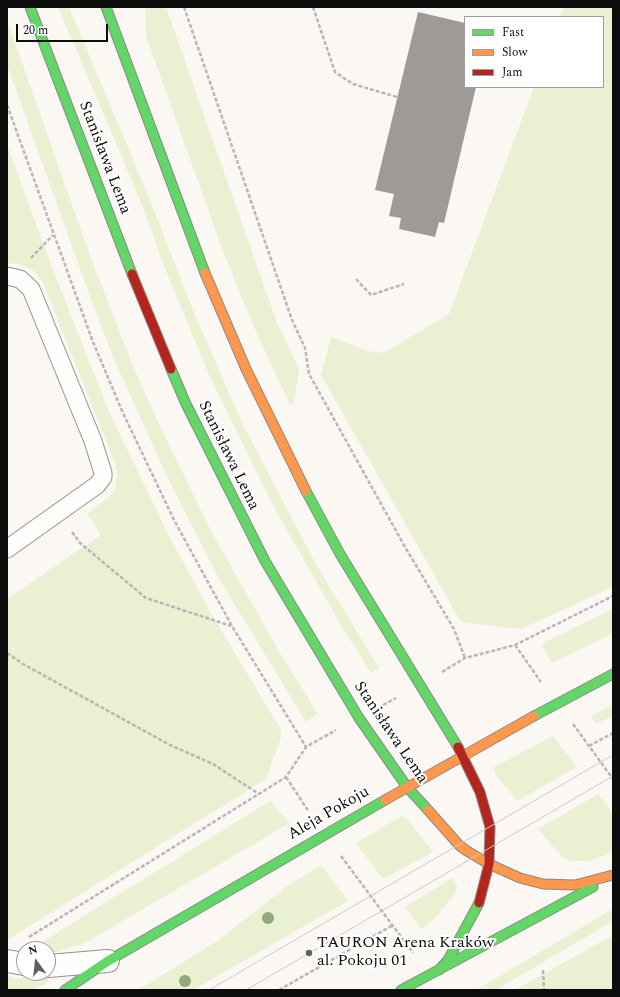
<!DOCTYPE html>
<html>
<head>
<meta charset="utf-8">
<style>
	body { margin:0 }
	#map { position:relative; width:620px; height:997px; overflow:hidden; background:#fbf7f2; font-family:Spectral,serif }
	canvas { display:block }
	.frame { position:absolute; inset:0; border:8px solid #0d0d0d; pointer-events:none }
	.legend { position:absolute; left:464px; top:16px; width:140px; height:72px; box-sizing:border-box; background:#fff; border:1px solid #9e9e9e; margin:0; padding:5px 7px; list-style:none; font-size:12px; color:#0d0d0d }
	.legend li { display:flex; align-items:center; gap:8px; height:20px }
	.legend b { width:20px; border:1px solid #9e9e9e }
	.north { position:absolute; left:16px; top:941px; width:40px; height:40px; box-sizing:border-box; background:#fff; border:1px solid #9e9e9e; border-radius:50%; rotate:345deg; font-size:11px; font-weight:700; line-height:16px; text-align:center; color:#0d0d0d }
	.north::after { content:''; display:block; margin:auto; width:14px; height:18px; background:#605f5d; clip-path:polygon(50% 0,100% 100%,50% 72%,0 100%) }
	.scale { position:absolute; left:16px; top:24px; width:92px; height:18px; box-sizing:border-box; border:2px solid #0d0d0d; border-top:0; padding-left:5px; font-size:12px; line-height:14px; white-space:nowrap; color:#0d0d0d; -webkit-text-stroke:3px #fff; paint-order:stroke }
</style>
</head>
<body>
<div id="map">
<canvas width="620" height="997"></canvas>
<div class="frame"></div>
<ul class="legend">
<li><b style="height:5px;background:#63d668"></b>Fast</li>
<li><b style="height:5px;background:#ff974d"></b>Slow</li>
<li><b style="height:5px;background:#b3261e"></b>Jam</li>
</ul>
<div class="north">N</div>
<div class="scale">20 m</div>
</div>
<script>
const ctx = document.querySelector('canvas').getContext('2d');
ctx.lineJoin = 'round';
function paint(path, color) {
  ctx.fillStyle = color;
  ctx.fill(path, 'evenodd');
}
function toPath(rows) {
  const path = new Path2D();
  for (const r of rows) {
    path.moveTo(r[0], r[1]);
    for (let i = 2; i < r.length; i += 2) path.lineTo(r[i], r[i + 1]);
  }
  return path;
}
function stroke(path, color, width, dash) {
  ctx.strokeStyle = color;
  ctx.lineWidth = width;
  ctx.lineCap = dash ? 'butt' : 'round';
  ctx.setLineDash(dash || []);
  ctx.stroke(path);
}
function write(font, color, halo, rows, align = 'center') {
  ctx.font = font + ' Spectral,serif';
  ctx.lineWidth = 4;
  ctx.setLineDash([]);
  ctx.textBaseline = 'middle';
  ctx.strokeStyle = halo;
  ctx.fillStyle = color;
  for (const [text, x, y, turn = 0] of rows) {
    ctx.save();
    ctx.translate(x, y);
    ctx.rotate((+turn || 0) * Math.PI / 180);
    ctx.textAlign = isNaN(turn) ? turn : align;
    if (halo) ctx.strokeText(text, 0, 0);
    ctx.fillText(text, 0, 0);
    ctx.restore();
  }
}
paint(toPath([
	[58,7,69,7,150,200,192,308,243,425,317,566,379,668,371,673,342,627,276,511,210,377,166,271,140,200],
	[145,7,166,7,277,323,299,369,294,403,290,405,253,325,223,251,146,36],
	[564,7,613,7,613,587,521,629,461,622,321,375,331,337,368,351,384,353,449,314,534,87,603,87,603,17,560,17],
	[7,20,89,253,131,361,156,418,211,531,281,655,318,714,306,722,218,577,165,472,113,357,92,302,7,65],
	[7,145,53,270,110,414,169,536,212,615,281,730,281,737,266,779,7,940,7,599,101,535,87,514,111,495,115,489,117,477,116,465,43,283,34,271,19,264,7,263],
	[613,609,613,633,552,663,542,647,545,642],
	[613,705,613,716,596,724,591,716],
	[553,736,577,767,517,801,495,774,494,767],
	[598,794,613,813,613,852,590,861,572,861,563,858,538,829],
	[270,801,290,823,85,943,57,952,48,953,48,949,34,949,37,945],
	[402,816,406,817,433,852,383,879,356,843],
	[321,865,348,901,193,990,138,990,216,942,290,884],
	[452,878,457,886,455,894,435,918,421,929,405,907],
	[613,909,613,921,496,990,476,990],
	[613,935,613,990,515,990],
	[7,975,15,978,47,978,49,981,34,990,7,990]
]), '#eaf0d2');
paint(toPath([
	[418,12,465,23,465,87,476,87,444,223,439,222,435,237,399,229,401,218,389,216,394,194,375,190]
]), '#9e9a97');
const lane = toPath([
	[7,276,20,279,31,289,93,441,103,473,103,477,97,485,7,549]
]);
const street = toPath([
	[7,961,24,964],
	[48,966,108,961]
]);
const fast = toPath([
	[30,7,132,274],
	[106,7,205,273],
	[171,369,186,404,265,561,359,718,407,787,428,810],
	[306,491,340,554,458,747],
	[534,716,613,674],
	[439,970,448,960,479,903],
	[65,990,108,961,385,800],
	[401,990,593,887]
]);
const slow = toPath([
	[205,273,246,369,306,491],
	[385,800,534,716],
	[428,810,459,845,467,851,489,864,520,878,543,884,575,885,613,875]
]);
const jam = toPath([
	[132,274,171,369],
	[458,747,480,792,490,827,489,864,479,903]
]);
stroke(lane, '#949290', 19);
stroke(street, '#949290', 24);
stroke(fast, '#8b8987', 11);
stroke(slow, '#8b8987', 11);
stroke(jam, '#8b8987', 11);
stroke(toPath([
	[184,7,292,320,305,348,309,374,405,547,454,629,465,658],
	[313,7,335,72,353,84,397,97],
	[7,105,93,342,123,413,174,520,204,575,232,626,306,747],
	[31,258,53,235],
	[356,279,371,295,404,284],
	[72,532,80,543,146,598,231,626],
	[515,645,541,682],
	[7,653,23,664,170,745,213,764,259,794],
	[442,672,465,658,515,645,613,596],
	[383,705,396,698],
	[573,724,613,779],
	[589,746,613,733],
	[286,777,309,812],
	[341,856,413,953],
	[29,937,286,777,306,747,336,730],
	[543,970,544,990],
	[279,990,393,925]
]), '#b8b7b6', 2.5, [4, 2]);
stroke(lane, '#fefefd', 17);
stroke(street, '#fefefd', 22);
stroke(fast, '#63d668', 9);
stroke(slow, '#ff974d', 9);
stroke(jam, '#b3261e', 9);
stroke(toPath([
	[209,990,613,755],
	[246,990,613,776]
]), '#d8c4c8', 1);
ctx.fillStyle = '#91a77c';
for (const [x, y] of [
	[268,918],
	[185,981]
]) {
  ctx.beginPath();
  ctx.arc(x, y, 6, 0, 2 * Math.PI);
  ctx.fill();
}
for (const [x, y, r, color] of [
	[309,953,4,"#605f5d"]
]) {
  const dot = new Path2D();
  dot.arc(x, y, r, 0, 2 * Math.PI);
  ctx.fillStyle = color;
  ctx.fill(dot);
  stroke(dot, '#fff', 1.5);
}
write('16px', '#0d0d0d', '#fff', [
	["Stanisława Lema",104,158,69],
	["Stanisława Lema",228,456,64],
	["Stanisława Lema",390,733,56],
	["Aleja Pokoju",329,814,-30]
]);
write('16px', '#0d0d0d', '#fff', [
	["TAURON Arena Kraków",317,944],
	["al. Pokoju 01",317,962]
], 'left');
</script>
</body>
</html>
